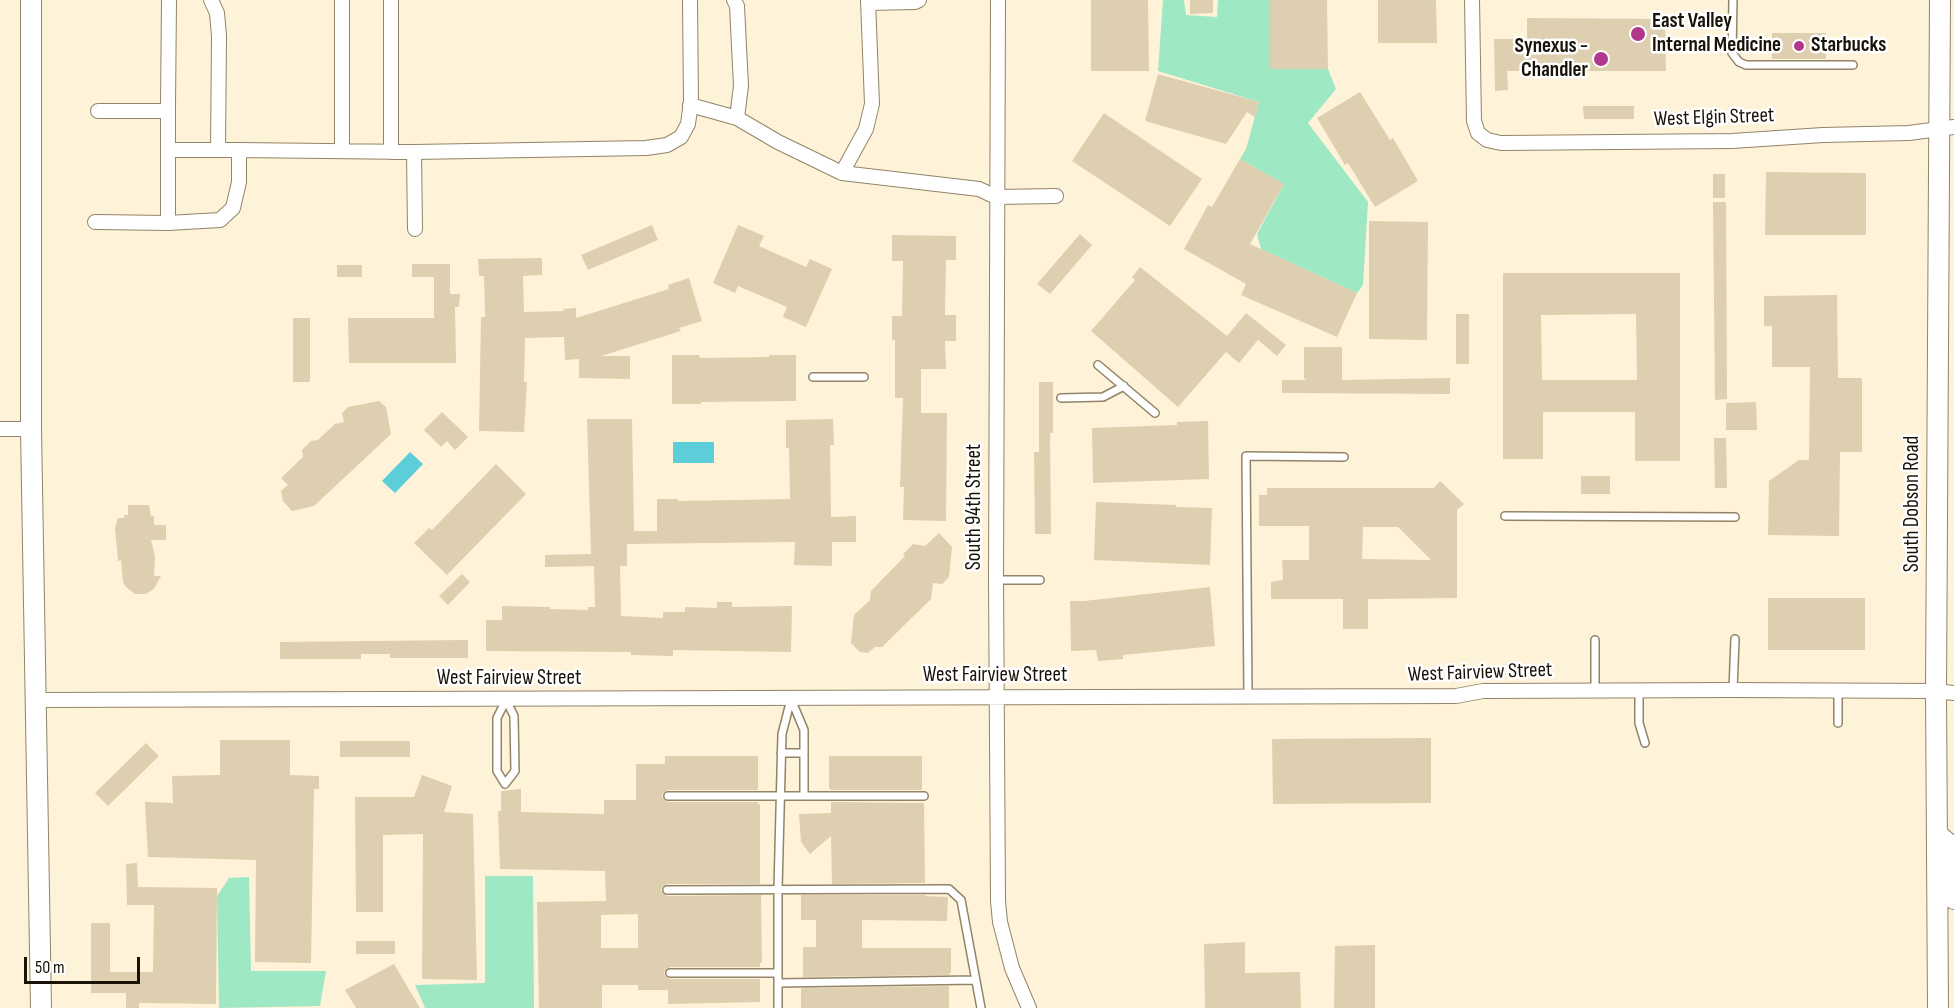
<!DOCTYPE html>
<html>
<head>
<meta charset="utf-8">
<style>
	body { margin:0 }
	#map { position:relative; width:1954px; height:1008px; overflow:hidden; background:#fef2d9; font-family:"Sofia Sans Condensed",sans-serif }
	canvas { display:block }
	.scale { position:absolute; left:24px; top:957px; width:116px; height:27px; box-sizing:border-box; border:3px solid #181207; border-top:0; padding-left:8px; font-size:18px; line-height:21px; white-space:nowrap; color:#181207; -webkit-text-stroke:4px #fff; paint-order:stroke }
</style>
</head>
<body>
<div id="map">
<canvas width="1954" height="1008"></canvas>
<div class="scale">50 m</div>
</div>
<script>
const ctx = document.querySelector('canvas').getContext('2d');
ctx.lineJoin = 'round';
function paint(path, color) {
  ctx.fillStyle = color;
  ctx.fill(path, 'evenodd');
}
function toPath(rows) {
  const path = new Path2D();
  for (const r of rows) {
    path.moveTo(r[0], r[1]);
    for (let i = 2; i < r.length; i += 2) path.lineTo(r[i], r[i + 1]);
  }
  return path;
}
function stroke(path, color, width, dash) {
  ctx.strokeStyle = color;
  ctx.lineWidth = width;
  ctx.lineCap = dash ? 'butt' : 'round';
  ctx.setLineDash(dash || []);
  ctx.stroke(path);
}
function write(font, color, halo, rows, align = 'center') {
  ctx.font = font + ' "Sofia Sans Condensed",sans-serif';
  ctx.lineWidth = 5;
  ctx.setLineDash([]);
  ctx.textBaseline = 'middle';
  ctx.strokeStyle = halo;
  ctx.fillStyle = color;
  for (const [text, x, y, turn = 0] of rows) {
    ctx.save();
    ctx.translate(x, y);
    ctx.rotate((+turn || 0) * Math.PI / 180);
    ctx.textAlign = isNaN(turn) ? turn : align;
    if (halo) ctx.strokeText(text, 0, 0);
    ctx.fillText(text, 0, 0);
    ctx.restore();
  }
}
paint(toPath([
	[1163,0,1184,0,1186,15,1217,17,1218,0,1270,0,1270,69,1328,69,1336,89,1308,123,1368,202,1363,285,1357,293,1261,249,1257,234,1284,184,1240,159,1246,149,1259,102,1158,71],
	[485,876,533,876,534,1008,425,1008,415,985,485,983],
	[249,877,251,971,326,971,320,1006,219,1008,217,896,229,878]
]), '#9ee8c3');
paint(toPath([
	[673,442,714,442,714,463,673,463],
	[410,452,423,464,395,493,382,481]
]), '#5bced9');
paint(toPath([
	[1091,0,1148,0,1149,71,1091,71],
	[1190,0,1213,0,1213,13,1190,14],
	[1270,0,1327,0,1328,69,1270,69],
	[1378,0,1436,0,1437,43,1378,43],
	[1527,18,1665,19,1666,71,1507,71,1508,90,1495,91,1494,39,1527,39],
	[1772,33,1826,33,1826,59,1772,59],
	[1158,74,1259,102,1255,117,1247,112,1226,144,1145,121],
	[1360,92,1390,140,1393,138,1418,181,1375,207,1348,163,1345,165,1317,118],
	[1583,106,1634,106,1634,119,1584,119],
	[1104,113,1202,179,1170,226,1072,161],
	[1240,159,1284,184,1250,244,1357,293,1337,337,1241,295,1246,284,1184,249,1208,205,1212,207],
	[1766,172,1866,173,1866,235,1765,235],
	[1713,174,1725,174,1725,198,1713,198],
	[1713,202,1726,202,1727,399,1715,400],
	[1369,221,1428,222,1427,340,1369,339],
	[652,225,658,240,588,270,581,255],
	[738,225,764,236,759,246,806,267,810,259,832,269,806,327,783,317,787,307,738,286,735,293,713,283],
	[1080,234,1092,245,1050,294,1037,284],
	[892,235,956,236,956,260,946,260,945,315,956,315,956,341,945,341,946,369,921,369,921,413,947,413,946,521,903,520,904,487,900,487,903,398,895,398,895,340,892,340,892,316,902,316,903,261,892,261],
	[542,258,542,275,523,276,524,312,564,311,563,309,576,308,576,318,669,289,668,285,689,278,702,321,679,328,681,331,601,356,630,356,630,379,579,378,579,359,565,360,564,337,525,338,524,382,527,382,524,432,479,431,481,317,485,317,484,276,479,276,478,259],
	[412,264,450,264,450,294,460,294,459,307,455,307,456,363,349,363,348,318,434,318,434,277,412,277],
	[337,265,362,265,362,277,337,277],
	[1140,267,1227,336,1246,313,1286,345,1277,356,1258,340,1239,363,1226,352,1178,407,1091,331,1135,280,1132,277],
	[1503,273,1680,273,1680,461,1635,461,1635,412,1543,412,1543,459,1503,459],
	[1636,314,1637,380,1542,380,1541,315],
	[1837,295,1838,378,1862,378,1862,452,1840,452,1839,536,1768,535,1769,481,1799,460,1809,460,1810,367,1772,367,1772,326,1764,326,1764,296],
	[1456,314,1469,314,1469,364,1456,364],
	[293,318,310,318,310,382,293,382],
	[1304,347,1342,347,1342,380,1450,378,1450,394,1282,393,1282,380,1306,380,1304,378],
	[672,355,699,355,700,358,769,357,769,355,796,355,796,401,701,402,701,404,672,404],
	[1039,382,1053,382,1053,433,1050,433,1051,534,1035,534,1034,452,1039,452],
	[379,401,386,407,391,434,314,506,292,511,283,501,281,491,288,485,281,478,303,457,302,450,311,441,318,440,335,424,344,422,342,413,348,407],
	[1756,402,1757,430,1726,430,1726,403],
	[442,412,468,437,455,450,447,441,441,447,424,430],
	[587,419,632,419,634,531,657,531,657,499,678,499,678,501,790,499,789,448,786,448,786,420,833,419,834,445,830,445,831,517,856,516,856,542,832,542,832,566,794,565,795,542,627,544,627,566,620,566,621,616,663,618,663,612,685,612,685,607,717,608,717,602,732,602,732,607,792,606,791,652,673,650,673,656,631,655,631,652,486,651,486,620,502,620,502,606,550,607,550,609,588,610,588,607,595,607,594,566,545,567,545,555,591,554],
	[1208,421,1209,479,1093,483,1092,428,1177,425,1177,422],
	[1714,438,1726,438,1727,488,1715,488],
	[496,464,526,494,447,575,414,543,429,528,432,530],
	[1581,476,1610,476,1610,494,1581,494],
	[1440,481,1464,504,1457,510,1457,598,1368,599,1368,629,1343,629,1343,599,1271,599,1271,582,1283,580,1282,560,1309,560,1309,526,1259,526,1259,495,1267,495,1267,488,1434,488],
	[1363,527,1398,527,1431,560,1362,559],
	[1096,502,1176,505,1176,507,1212,508,1210,565,1094,560],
	[128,505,149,505,151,516,154,516,154,525,166,525,166,540,151,540,155,556,154,576,161,576,154,589,146,594,135,594,126,587,123,582,121,560,118,561,115,528,118,518,124,518,124,515,128,515],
	[939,533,952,547,949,577,942,584,933,583,931,599,882,647,875,647,868,653,860,652,851,643,854,615,870,600,871,591,905,556,903,554,913,544,925,546],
	[462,574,470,582,448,605,439,596],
	[1210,587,1215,646,1123,655,1123,659,1098,661,1096,650,1071,651,1070,601,1084,601],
	[1768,598,1865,598,1865,650,1768,650],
	[468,640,468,658,390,658,390,654,361,654,361,659,280,659,280,642],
	[1431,738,1431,803,1273,804,1272,739],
	[220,740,290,740,290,775,319,776,319,789,314,789,311,963,255,962,256,860,148,857,145,802,173,803,172,776,220,775],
	[340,741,410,741,410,757,340,757],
	[146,743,159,756,108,806,95,793],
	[665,756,758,756,758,790,668,790,663,793,662,797,668,802,758,802,758,804,760,804,760,884,667,884,662,887,661,891,667,896,761,895,762,963,760,963,760,967,670,967,664,972,665,976,670,979,760,979,760,1002,668,1004,668,990,638,990,638,985,602,985,602,1008,539,1008,537,902,606,901,605,871,500,869,498,811,501,811,501,791,521,789,521,812,604,814,604,800,636,800,636,764,665,764],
	[638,914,638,948,601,948,601,915],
	[829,756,922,756,922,790,831,790,829,788],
	[422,775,452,786,444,812,473,814,477,980,422,979,423,834,383,835,383,912,356,912,355,797,414,797],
	[831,802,924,803,925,883,832,884,831,836,810,854,801,842,799,814,831,813],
	[137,863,138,887,217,888,216,1004,139,1003,139,1008,126,1008,126,993,91,993,91,923,110,923,110,972,153,972,154,905,127,905,126,864],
	[801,895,925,895,925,896,948,897,947,921,862,920,862,948,951,948,951,972,949,975,803,977,803,947,816,947,816,920,801,920],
	[356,941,395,941,395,954,356,954],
	[1245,942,1245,973,1300,972,1301,1008,1205,1008,1204,944],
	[1375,945,1375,1008,1334,1008,1335,946],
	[394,964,420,1008,356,1008,345,990],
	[949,986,949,1008,801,1008,801,989,803,988]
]), '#ddcfb0');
const lane = toPath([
	[1733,0,1732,53,1739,62,1746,65,1853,65],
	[1098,365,1155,413],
	[813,377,864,377],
	[1061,398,1103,397,1124,386],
	[1505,516,1735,517],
	[996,580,1040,580],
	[1733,690,1735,639],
	[1595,691,1595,640],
	[1639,691,1639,723,1645,743],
	[1838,691,1838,723],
	[1248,697,1246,456,1344,457],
	[791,699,804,730,804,796],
	[506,700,514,716,515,771,505,784,497,771,497,718,506,700],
	[781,753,804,753],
	[668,796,924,796],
	[667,890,949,889,961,900,981,1008],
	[670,973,778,973],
	[778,983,975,980],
	[778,1008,778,889,782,734,791,699]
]);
const street = toPath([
	[211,0,217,13,219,36,218,150],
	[391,0,391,152],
	[868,0,872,104,866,129,842,173,979,189,996,197,1056,196],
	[998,0,996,580,998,901,1000,922,1012,968,1029,1008],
	[1472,0,1474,121,1478,133,1487,140,1501,143,1732,141,1823,135,1909,133,1954,127],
	[868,3,915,2,919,0],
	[690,105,737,118,741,86,737,6,734,0],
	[98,111,168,111],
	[737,118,778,142,842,173],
	[168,150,239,150,239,182,233,208,220,220,168,223,168,106,169,0],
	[239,150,414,152,646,148,667,145,681,137,688,124,691,102,690,0],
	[342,151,342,0],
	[414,152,415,229],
	[95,222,168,223],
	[0,429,31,429],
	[35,700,1456,696,1483,691,1733,690,1936,691,1954,693]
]);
const secondary = toPath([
	[31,0,31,429,41,1008],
	[1937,834,1951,846,1954,899],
	[1938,1008,1936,691,1940,0]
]);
stroke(lane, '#918467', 10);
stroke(street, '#918467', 16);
stroke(secondary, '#918467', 22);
stroke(lane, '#fff', 7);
stroke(street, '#fff', 14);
stroke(secondary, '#fff', 20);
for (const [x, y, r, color] of [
	[1638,34,8,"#b0378c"],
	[1799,46,6,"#b0378c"],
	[1601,59,8,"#b0378c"]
]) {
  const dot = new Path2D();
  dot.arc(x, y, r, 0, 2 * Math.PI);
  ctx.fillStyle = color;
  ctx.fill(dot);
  stroke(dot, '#fff', 2);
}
write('bold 21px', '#181207', '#fff', [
	["East Valley",1652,22],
	["Internal Medicine",1652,46],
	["Starbucks",1811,46],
	["Synexus -",1588,47,"right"],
	["Chandler",1588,71,"right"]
], 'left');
write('21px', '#181207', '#fff', [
	["West Elgin Street",1714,118,-2],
	["South Dobson Road",1913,504,-90],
	["South 94th Street",975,507,-90],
	["West Fairview Street",1480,673,-2],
	["West Fairview Street",995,676],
	["West Fairview Street",509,679]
]);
</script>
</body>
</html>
